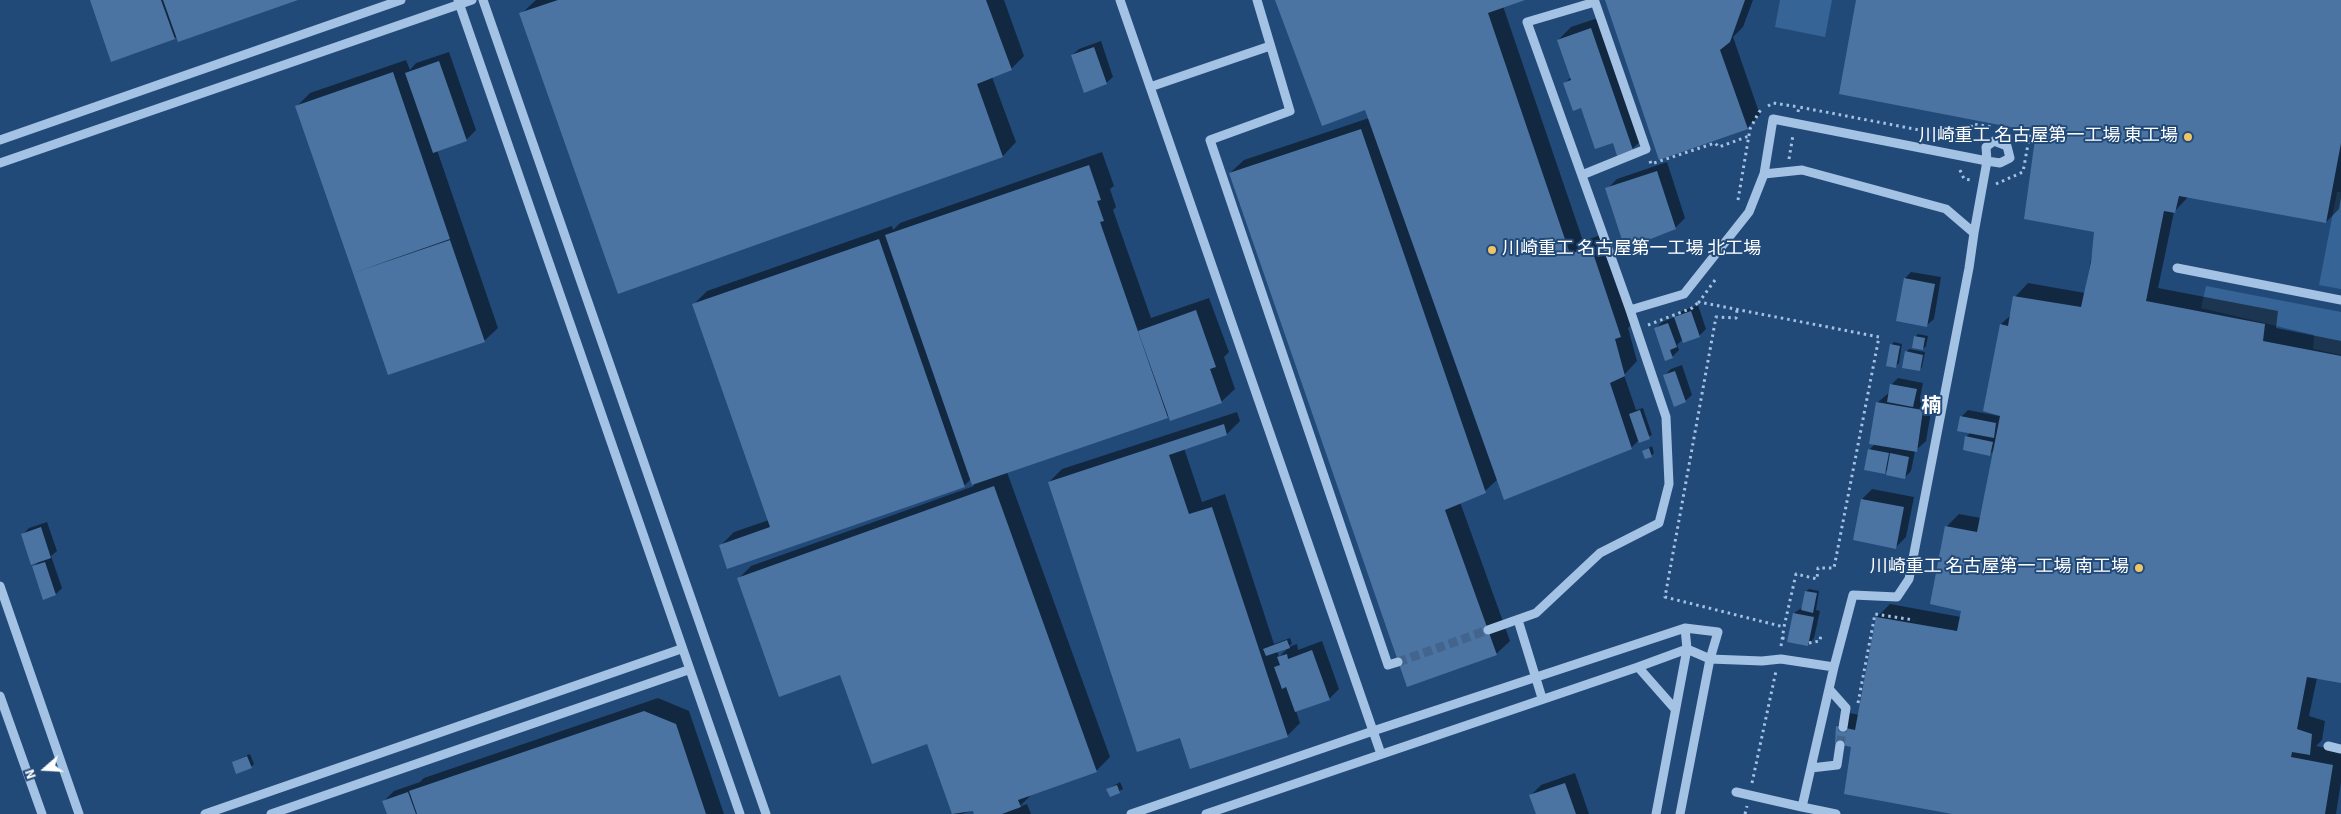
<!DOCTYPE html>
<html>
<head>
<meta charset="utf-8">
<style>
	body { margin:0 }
	#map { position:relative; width:2341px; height:814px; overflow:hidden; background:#224a79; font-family:"Source Sans 3",sans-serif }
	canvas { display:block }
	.north { position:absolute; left:20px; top:744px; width:50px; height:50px; -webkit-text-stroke:4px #224a79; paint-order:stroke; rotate:251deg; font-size:14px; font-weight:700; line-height:20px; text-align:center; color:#fff }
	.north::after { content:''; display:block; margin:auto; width:18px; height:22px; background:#fff; clip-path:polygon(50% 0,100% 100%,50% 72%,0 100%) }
</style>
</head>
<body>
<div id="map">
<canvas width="2341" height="814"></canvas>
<div class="north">N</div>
</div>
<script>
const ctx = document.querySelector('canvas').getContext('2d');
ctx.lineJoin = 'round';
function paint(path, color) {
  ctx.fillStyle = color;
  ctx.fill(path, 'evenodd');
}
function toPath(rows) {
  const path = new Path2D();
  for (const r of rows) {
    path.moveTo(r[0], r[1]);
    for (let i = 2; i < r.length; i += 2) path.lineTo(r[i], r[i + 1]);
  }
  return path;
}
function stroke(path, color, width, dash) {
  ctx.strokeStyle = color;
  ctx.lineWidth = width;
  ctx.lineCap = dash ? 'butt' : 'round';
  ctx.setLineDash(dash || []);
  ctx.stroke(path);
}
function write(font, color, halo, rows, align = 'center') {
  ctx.font = font + ' "Source Sans 3","Noto Sans JP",sans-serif';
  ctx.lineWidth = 4;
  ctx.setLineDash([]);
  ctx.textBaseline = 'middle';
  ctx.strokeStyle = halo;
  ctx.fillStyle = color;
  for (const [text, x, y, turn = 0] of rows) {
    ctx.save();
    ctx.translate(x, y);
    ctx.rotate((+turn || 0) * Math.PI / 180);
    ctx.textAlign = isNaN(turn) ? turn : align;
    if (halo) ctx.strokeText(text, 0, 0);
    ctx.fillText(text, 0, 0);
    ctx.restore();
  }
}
paint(toPath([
	[1780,0,1832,0,1825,37,1775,27],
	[2337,192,2341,192,2341,289,2319,285],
	[2206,286,2341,312,2341,355,2313,349,2314,335,2201,308]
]), '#366497');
paint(toPath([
	[91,0,294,0,174,38],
	[536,0,1004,0,1024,56,1011,69,992,77,1016,142,1003,156,619,292,521,14],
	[1276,0,1522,0,1503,6,1583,241,1604,234,1634,322,1628,328,1637,361,1624,375,1636,410,1643,408,1652,435,1639,440,1631,448,1498,479,1485,491,1460,502,1510,641,1496,654,1230,173,1244,160,1369,118,1366,108],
	[1606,0,1753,0,1743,27,1733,37,1760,115,1747,128],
	[1857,0,2341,0,2341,198,2339,209,2326,222,2188,197,2174,212,2158,288,2278,311,2276,328,2341,341,2341,681,2317,678,2309,716,2325,721,2322,740,2316,746,2341,751,2341,782,2336,814,1958,814,1852,746,1837,726,1850,713,1859,715,1877,617,1890,604,1961,617,1963,610,1946,527,1959,514,1981,518,1994,450,1990,454,1966,437,1971,432,1961,417,1968,410,1999,416,2001,324,2012,314,2015,297,2028,283,2085,293,2096,231,2038,131],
	[1604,16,1646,136,1632,149,1614,142,1582,107,1565,83,1571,77,1558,40,1571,27],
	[1101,41,1113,77,1106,83,1072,55,1079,49],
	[449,52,476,130,466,140,437,150,498,328,484,341,389,374,297,106,310,93,406,60,410,70,416,63],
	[1102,152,1114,186,1110,189,1116,207,1113,210,1151,318,1209,298,1229,352,1224,357,1235,389,1221,402,1169,416,1007,472,1110,757,1096,771,1033,793,1019,807,1027,804,1031,814,976,814,974,810,962,814,953,814,927,743,841,673,738,579,751,566,974,486,971,479,964,486,720,546,734,532,769,520,694,304,707,291,892,226,893,230,900,223],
	[1667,162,1685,218,1675,228,1607,189,1617,179],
	[1911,272,1941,277,1934,319,1927,325,1905,278],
	[1698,305,1706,329,1699,336,1683,339,1677,345,1679,350,1672,357,1655,329,1662,322,1675,317,1682,311],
	[1918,334,1928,336,1926,346,1923,349,1915,337],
	[1894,342,1902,344,1899,363,1896,366,1891,345],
	[1909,349,1925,352,1922,367,1919,370,1906,352],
	[1682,365,1692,395,1685,401,1665,375,1671,369],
	[1898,378,1923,383,1920,398,1933,400,1926,441,1915,451,1911,471,1905,477,1888,469,1884,473,1869,450,1875,444,1871,443,1878,402,1890,392,1891,385],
	[1237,412,1240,421,1227,434,1184,448,1202,502,1225,494,1274,644,1290,638,1292,644,1277,651,1279,657,1289,647,1297,644,1298,650,1322,641,1339,689,1329,699,1296,711,1300,723,1287,736,1181,736,1049,482,1062,469],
	[1652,446,1654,453,1651,456,1643,451],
	[1872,489,1914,497,1906,537,1896,547,1862,499],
	[47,522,57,551,51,556,62,588,56,594,33,567,39,561,22,535,29,528],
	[1809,589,1819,591,1816,610,1820,611,1814,638,1808,645,1789,641,1794,613,1803,607,1806,591],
	[658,698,689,711,724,814,388,814,384,801,394,791,420,782,424,778],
	[250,754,254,764,251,767,233,762],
	[1575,773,1589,814,1537,814,1531,795,1541,785],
	[1120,782,1123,789,1110,796,1108,789]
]), '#0007');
paint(toPath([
	[90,0,161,0,175,39,111,62],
	[163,0,298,0,178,42],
	[558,0,986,0,1012,70,977,84,1003,157,618,294,519,13],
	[1275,0,1525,0,1488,13,1570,254,1591,247,1621,337,1615,339,1625,376,1610,383,1632,449,1504,500,1365,110,1322,126],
	[1605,0,1745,0,1730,42,1720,50,1748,129,1659,160],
	[1856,0,2341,0,2341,143,2326,223,2179,196,2175,213,2164,211,2146,301,2265,324,2263,341,2341,356,2341,683,2307,677,2297,729,2312,734,2310,755,2292,752,2291,757,2333,765,2325,814,1952,814,1844,794,1851,747,1835,743,1836,726,1855,730,1876,617,1957,631,1961,611,1930,604,1945,526,1977,532,2000,416,1983,411,2000,324,2008,326,2013,296,2081,307,2091,262,2094,232,2024,219,2036,132,1839,94],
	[1591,28,1633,150,1617,156,1613,143,1595,149,1581,108,1573,111,1563,83,1571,80,1557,40],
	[1094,47,1107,84,1084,93,1071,55],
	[439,61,467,141,433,153,405,73],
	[393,72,450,239,353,273,295,106],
	[1361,129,1486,493,1445,510,1497,655,1407,687,1229,173],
	[1089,165,1101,200,1097,201,1104,221,1100,222,1168,418,972,485,885,235],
	[1657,171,1676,229,1625,249,1605,188],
	[879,239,965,487,727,569,719,545,770,527,692,304],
	[450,240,485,342,388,375,353,273],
	[1904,278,1935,284,1927,327,1896,321],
	[1196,310,1216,367,1210,369,1222,403,1170,421,1138,331],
	[1691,311,1700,337,1683,343,1674,317],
	[1668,323,1677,347,1670,350,1673,358,1665,361,1654,328],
	[1914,336,1925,338,1923,350,1912,348],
	[1890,344,1900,346,1896,368,1886,366],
	[1905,351,1923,355,1920,371,1902,368],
	[1675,371,1686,402,1674,407,1663,375],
	[1890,384,1917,389,1913,407,1887,402],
	[1876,402,1923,410,1917,452,1869,444],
	[1640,410,1650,439,1639,443,1629,414],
	[1960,416,1996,423,1994,438,1957,431],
	[1224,424,1227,435,1169,455,1189,514,1212,507,1288,737,1190,769,1180,738,1137,752,1048,482],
	[1965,436,1993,442,1990,456,1963,450],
	[1649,448,1652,457,1645,459,1642,451],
	[1868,449,1889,453,1885,474,1864,470],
	[1890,453,1909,457,1905,479,1886,475],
	[994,486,1097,772,1018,800,1021,807,1002,814,974,814,973,811,952,814,927,744,872,764,840,675,779,697,737,578],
	[1861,499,1904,507,1896,549,1853,540],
	[41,527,51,558,31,565,21,534],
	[45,562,56,595,43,600,32,566],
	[1805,591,1817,593,1813,613,1801,610],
	[1793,613,1814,617,1808,646,1787,642],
	[1287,640,1290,648,1266,656,1263,649],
	[1312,650,1330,700,1295,712,1286,687,1282,689,1274,667,1280,665,1277,657,1287,654,1288,659],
	[644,711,676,724,706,814,417,814,409,791],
	[247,756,252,768,236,774,232,762],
	[1565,783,1576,814,1536,814,1529,795],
	[1117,785,1120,793,1110,797,1106,789],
	[408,792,416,814,387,814,382,801]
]), '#4b74a3');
stroke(toPath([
	[1398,662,1488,630],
	[1840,745,1843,727]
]), '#43658d', 9, [9, 4.5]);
stroke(toPath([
	[1768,106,1773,103,1799,107],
	[1798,112,1799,107,1967,139,1972,124,1993,127],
	[1789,159,1793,135],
	[1650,161,1651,164,1715,143,1719,147,1749,136],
	[1960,170,1964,179,1972,180],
	[1996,184,2023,172,2030,133,2004,129],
	[1738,200,1750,129,1759,112,1763,109],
	[1715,280,1699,302,1879,337,1834,568,1818,568,1817,579,1796,574,1784,627,1665,597,1716,317,1736,318,1737,310],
	[1648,325,1692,308,1699,302],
	[1782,638,1788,639],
	[1809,643,1820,641,1821,634],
	[1781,646,1784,627],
	[1858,703,1875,614,1914,620],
	[1752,783,1776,671],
	[1745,814,1747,806]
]), '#a4c2e4', 3, [2.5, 4]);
stroke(toPath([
	[458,0,740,814],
	[483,0,766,814],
	[1120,0,1381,754],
	[1257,0,1290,111,1210,140,1388,665,1398,662],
	[1150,87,1270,46],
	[0,140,401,0],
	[1994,141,2007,146,2010,158,2000,163,1987,161,1986,147,1994,141],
	[0,163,472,0],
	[1764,174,1773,119,1987,161,1974,233],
	[1582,175,1646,149,1595,2,1527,22,1630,310],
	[2177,268,2341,300],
	[0,586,79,814],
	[1518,620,1542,698],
	[1488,630,1536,613,1600,553,1659,523,1669,484,1666,417,1630,310,1684,294,1749,212,1764,174,1802,170,1946,209,1974,233,1969,268,1909,579,1897,597,1853,595,1834,667],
	[1638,667,1675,709],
	[1830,690,1846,708,1843,727],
	[0,696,42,814],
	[2328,746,2341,749],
	[1811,768,1837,765,1840,745],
	[1736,792,1802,807],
	[205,814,681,649],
	[271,814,688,670],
	[1131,814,1373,731,1685,628,1718,632,1710,659,1680,814],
	[1206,814,1638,667,1687,649,1710,659,1762,661,1781,659,1834,667,1802,807,1836,814],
	[1656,814,1687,649,1685,628]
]), '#a4c2e4', 9);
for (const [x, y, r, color] of [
	[2188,137,5,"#f0c567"],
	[1492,250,5,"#f0c567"],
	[2139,568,5,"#f0c567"]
]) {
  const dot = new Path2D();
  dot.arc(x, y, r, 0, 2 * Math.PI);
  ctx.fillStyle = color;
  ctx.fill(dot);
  stroke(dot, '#224a79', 2);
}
write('18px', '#fff', '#224a79', [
	["川崎重工 名古屋第一工場 東工場",2178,137],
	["川崎重工 名古屋第一工場 北工場",1502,250,"left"],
	["川崎重工 名古屋第一工場 南工場",2129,568]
], 'right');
write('bold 20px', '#fff', '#224a79', [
	["楠",1931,408]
]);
</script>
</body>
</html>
